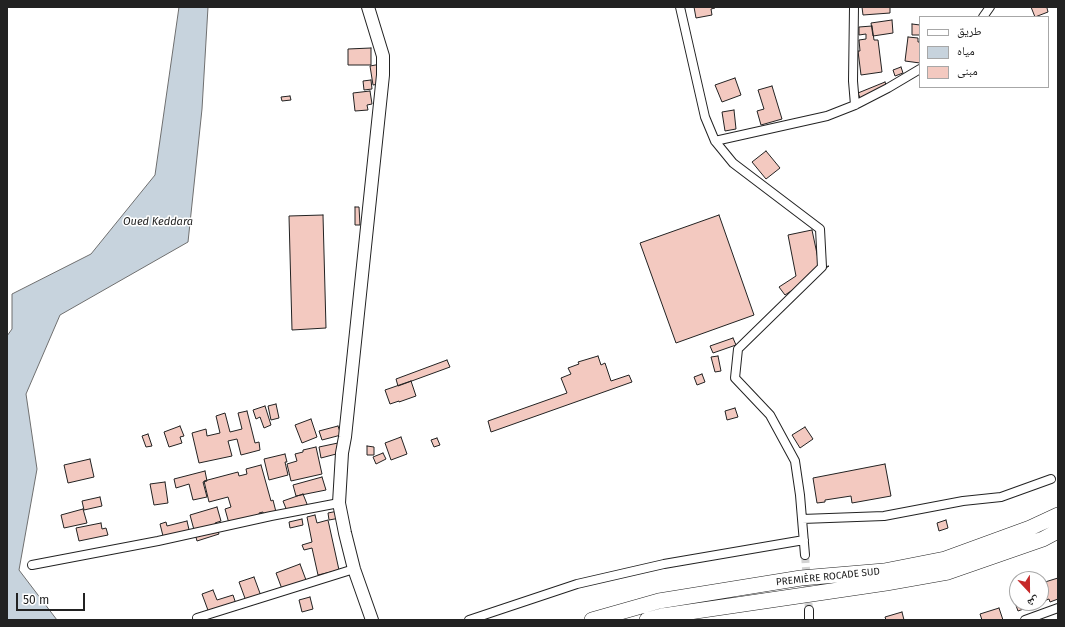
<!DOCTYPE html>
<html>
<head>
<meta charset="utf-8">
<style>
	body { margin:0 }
	#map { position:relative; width:1065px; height:627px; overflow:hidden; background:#fff; font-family:"Fira Sans","Noto Naskh Arabic",sans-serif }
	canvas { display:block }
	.frame { position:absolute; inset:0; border:8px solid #222; pointer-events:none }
	.legend { position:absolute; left:919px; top:16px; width:130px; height:72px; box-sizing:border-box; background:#fff; border:1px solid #a7a7a7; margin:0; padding:5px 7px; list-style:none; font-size:12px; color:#222 }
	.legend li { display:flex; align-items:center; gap:8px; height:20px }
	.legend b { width:20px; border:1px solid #a7a7a7 }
	.north { position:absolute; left:1009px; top:571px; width:40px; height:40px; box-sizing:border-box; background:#fff; border:1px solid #a7a7a7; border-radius:50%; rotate:158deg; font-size:11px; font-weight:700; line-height:16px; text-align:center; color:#222 }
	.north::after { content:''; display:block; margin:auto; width:14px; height:18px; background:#c62828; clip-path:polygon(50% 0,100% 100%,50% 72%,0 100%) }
	.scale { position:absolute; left:16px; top:593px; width:69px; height:18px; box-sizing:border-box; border:2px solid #222; border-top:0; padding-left:5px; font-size:12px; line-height:14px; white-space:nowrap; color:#222; -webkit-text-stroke:3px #fff; paint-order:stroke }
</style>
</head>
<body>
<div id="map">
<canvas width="1065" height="627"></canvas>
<div class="frame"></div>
<ul class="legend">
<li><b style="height:5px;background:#fff"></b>طريق</li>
<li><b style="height:11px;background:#c7d3dd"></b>مياه</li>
<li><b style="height:11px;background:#f3c9c0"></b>مبنى</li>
</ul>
<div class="north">ش</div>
<div class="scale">50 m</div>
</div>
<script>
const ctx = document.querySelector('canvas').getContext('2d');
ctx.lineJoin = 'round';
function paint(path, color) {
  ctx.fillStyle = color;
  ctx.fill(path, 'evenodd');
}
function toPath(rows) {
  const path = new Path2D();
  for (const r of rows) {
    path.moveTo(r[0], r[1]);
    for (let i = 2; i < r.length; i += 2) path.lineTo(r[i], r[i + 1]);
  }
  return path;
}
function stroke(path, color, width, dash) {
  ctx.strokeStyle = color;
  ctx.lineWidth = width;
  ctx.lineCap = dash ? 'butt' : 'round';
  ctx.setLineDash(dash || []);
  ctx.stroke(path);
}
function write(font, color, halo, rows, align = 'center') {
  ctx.font = font + ' "Fira Sans",sans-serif';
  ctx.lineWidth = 3;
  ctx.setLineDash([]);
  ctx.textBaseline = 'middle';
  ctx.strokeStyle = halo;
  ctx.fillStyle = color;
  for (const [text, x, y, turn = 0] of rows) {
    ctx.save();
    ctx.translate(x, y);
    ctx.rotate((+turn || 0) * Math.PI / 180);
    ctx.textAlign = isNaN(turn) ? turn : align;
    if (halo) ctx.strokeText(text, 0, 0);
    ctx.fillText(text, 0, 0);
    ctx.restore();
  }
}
const water = toPath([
	[179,7,208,7,202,109,188,242,60,315,26,394,37,469,19,570,57,620,7,620,7,336,12,329,12,294,91,254,155,175,179,7]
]);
paint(water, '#c7d3dd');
stroke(water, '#6f6f6f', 1);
const building = toPath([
	[694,7,715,7,715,8,711,9,712,15,696,18,694,7],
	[862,7,890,7,890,13,863,15,862,7],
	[1031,7,1048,7,1047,8,1048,12,1035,17,1031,7],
	[892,20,893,33,873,36,871,23,892,20],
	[912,24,920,25,920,35,912,35,912,24],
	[872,26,874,40,878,40,882,72,861,75,858,51,860,51,859,40,866,39,866,34,859,35,859,27,872,26],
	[908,37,918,38,918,42,920,42,920,63,905,61,908,37],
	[371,48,371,65,348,65,348,49,371,48],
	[381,64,384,83,373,85,370,66,381,64],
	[901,67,903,73,895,76,893,70,901,67],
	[735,78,741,95,722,102,715,85,735,78],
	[371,80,372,89,364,90,363,81,371,80],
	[885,82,887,88,860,98,858,93,885,82],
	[772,86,782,119,761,125,757,111,764,109,758,90,772,86],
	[370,91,372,104,367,105,368,110,355,111,353,93,370,91],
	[290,96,291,100,282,101,281,97,290,96],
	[734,110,736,129,725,131,722,112,734,110],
	[766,151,780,168,766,179,752,162,766,151],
	[355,207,359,207,360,225,355,225,355,207],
	[323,215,326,328,292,330,289,216,323,215],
	[719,215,754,315,676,343,640,243,719,215],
	[812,230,820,268,829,266,785,295,779,287,796,276,788,235,812,230],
	[733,338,736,345,713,353,710,346,733,338],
	[598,356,601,365,605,363,611,381,629,375,632,382,491,432,488,421,567,393,561,378,571,374,568,368,579,364,578,362,598,356],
	[718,356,721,371,715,372,711,357,718,356],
	[447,360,450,367,398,386,396,379,447,360],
	[702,374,705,382,697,385,694,377,702,374],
	[411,381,416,396,399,402,399,401,390,404,385,390,411,381],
	[276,404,279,418,271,420,268,406,276,404],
	[265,406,271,425,264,428,260,417,256,419,253,410,265,406],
	[735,408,738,417,727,420,725,411,735,408],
	[247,411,255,443,259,442,260,450,241,455,237,439,228,441,232,456,199,463,192,433,206,429,207,436,220,433,216,416,225,413,230,432,242,429,238,413,247,411],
	[311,419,317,437,302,443,295,425,311,419],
	[180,426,184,436,180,437,182,443,169,447,164,432,180,426],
	[338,426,341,435,322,440,319,431,338,426],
	[805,427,813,439,800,448,792,435,805,427],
	[148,434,152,446,146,447,142,436,148,434],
	[401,437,407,454,391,460,385,443,401,437],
	[437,438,440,445,434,447,431,440,437,438],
	[338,443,340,453,321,458,319,447,338,443],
	[367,446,374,447,374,455,367,455,367,446],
	[316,447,322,474,291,481,287,464,297,461,295,454,303,452,303,450,316,447],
	[383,453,386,459,376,464,373,457,383,453],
	[285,454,287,462,285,462,288,475,269,480,264,459,285,454],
	[90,459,94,477,68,483,64,465,90,459],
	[885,464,891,496,852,503,851,496,825,500,825,502,817,503,813,478,885,464],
	[261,465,271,501,273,500,277,516,265,519,263,512,259,513,260,519,230,527,225,509,231,507,228,497,209,502,204,481,238,472,239,476,247,474,246,469,261,465],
	[205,471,207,481,203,482,207,497,193,500,189,484,176,488,174,479,205,471],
	[322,477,326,490,296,496,293,485,322,477],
	[165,482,168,503,154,505,150,484,165,482],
	[303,494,309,509,289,516,283,501,303,494],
	[100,497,102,506,84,510,82,501,100,497],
	[217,507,221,521,215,523,219,534,197,541,190,515,217,507],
	[83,509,87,523,64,528,61,515,83,509],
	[338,511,340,518,329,520,328,513,338,511],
	[315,515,317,523,328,520,339,570,318,575,312,548,304,550,302,545,312,542,307,517,315,515],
	[302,519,303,525,290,528,289,522,302,519],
	[946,520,948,528,939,531,937,523,946,520],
	[187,521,190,534,164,540,160,524,166,522,167,526,187,521],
	[101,523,102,529,106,528,108,535,79,541,76,528,101,523],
	[300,564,306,580,282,589,276,573,300,564],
	[254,577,261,596,246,601,239,582,254,577],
	[1058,578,1058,599,1050,602,1049,599,1041,602,1041,587,1045,585,1045,582,1058,578],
	[213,590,217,600,233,595,236,604,209,613,202,594,213,590],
	[310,597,313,609,302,612,299,600,310,597],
	[1017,599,1017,603,1031,603,1032,606,1018,611,1014,600,1017,599],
	[999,608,1003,620,982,620,980,614,999,608],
	[902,612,904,620,886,620,885,617,902,612]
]);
paint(building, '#f3c9c0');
stroke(building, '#222', 1);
stroke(toPath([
	[805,555,809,610]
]), '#d3d3d3', 8, [8, 4]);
const minor = toPath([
	[680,7,705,117,715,141,733,163,820,229,822,267,738,349,735,378,770,415,795,461,800,495,805,555],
	[854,7,853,81,855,105],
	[983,17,990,7],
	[715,141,827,116,855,105,888,88,920,69],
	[802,519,884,516,963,501,1001,497,1051,479],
	[32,565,158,541,271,516,339,503],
	[809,610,809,620],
	[197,618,354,569],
	[469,620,577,584,664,564,804,540],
	[1025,620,1058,608]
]);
const secondary = toPath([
	[368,7,383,56,383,75,345,437,342,453,339,503,345,533,354,569,372,620]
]);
const motorway = toPath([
	[592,620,659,601,801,578,884,571,945,559,1030,528,1058,515],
	[647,620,662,616,886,583,948,572,1043,539,1058,531]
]);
stroke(minor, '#222', 10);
stroke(secondary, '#222', 14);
stroke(motorway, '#222', 16);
stroke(minor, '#fff', 8);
stroke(secondary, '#fff', 12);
stroke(motorway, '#fff', 15);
write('10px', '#222', '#fff', [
	["PREMIÈRE ROCADE SUD",828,577,-6]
]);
write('italic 11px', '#222', '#fff', [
	["Oued Keddara",158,222]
]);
</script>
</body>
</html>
